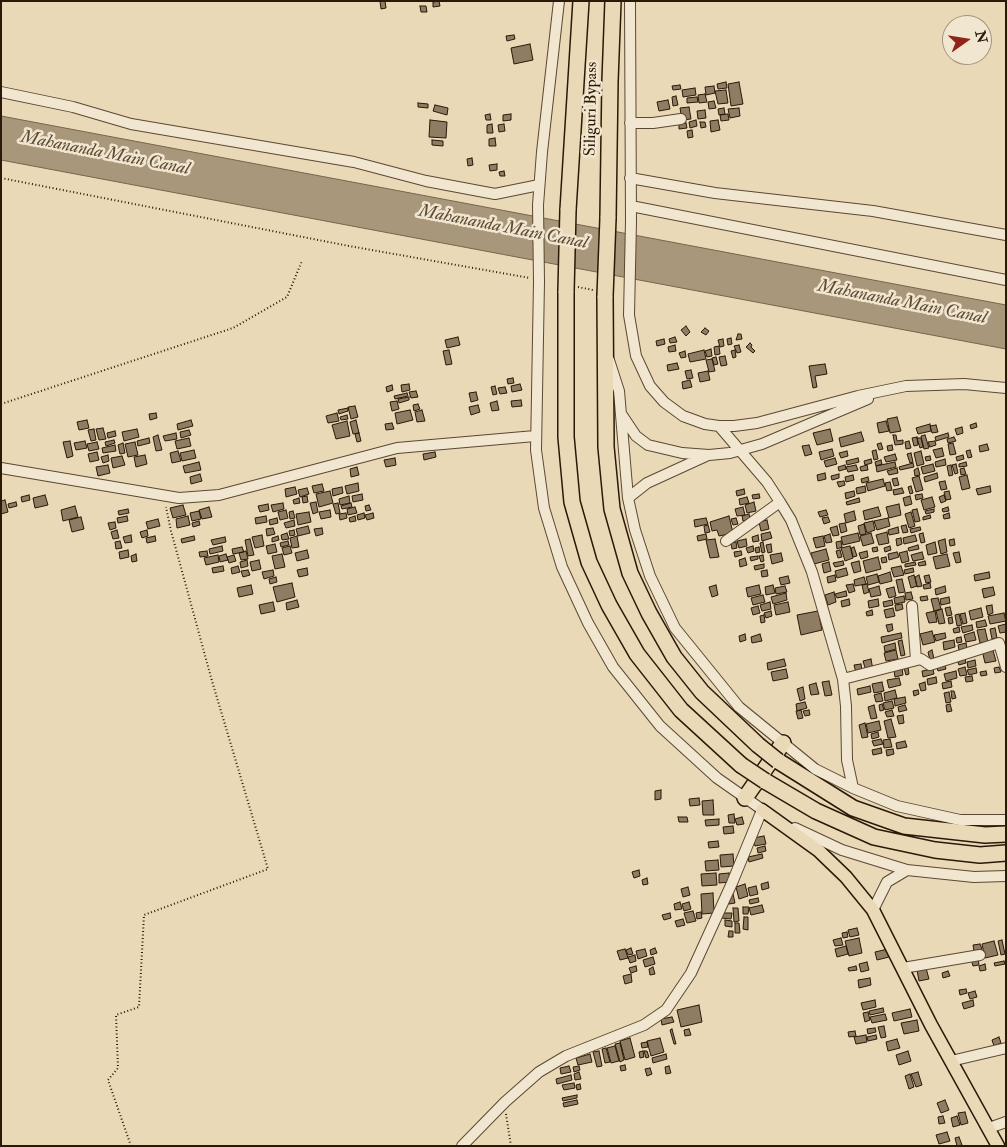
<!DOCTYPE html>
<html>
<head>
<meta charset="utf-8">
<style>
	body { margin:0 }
	#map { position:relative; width:1007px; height:1147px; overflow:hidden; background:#e9d9b7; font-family:"IM FELL Double Pica",serif }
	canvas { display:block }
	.frame { position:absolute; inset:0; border:2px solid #2c1807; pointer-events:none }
	.north { position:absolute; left:942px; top:15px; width:50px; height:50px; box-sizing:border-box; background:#f1e6d0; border:1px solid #a29480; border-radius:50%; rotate:77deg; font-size:14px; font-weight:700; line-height:20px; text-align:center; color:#2c1807 }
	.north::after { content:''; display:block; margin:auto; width:18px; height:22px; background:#8f2418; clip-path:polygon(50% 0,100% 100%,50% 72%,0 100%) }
</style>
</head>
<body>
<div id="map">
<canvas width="1007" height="1147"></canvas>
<div class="frame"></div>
<div class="north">N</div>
</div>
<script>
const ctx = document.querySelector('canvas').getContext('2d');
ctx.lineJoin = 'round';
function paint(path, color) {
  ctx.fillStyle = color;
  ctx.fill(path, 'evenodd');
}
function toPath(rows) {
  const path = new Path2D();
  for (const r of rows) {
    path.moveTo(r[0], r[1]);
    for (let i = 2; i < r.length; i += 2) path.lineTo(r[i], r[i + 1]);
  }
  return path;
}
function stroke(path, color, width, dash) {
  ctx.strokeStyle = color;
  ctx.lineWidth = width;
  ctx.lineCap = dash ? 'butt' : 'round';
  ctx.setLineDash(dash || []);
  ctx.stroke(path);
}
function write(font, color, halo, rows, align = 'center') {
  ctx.font = font + ' "IM FELL Double Pica",serif';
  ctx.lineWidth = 5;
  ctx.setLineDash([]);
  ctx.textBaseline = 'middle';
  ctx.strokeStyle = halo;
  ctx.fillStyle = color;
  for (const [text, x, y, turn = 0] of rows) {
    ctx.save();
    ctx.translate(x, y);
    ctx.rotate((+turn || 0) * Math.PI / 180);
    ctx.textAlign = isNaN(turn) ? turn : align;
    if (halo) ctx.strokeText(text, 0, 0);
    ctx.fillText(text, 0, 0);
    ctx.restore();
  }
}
const water = toPath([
	[1,116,1006,305,1006,349,1,160,1,116]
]);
paint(water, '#a9977b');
stroke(water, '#77644d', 1);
const building = toPath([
	[380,1,385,1,386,8,381,9,380,1],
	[439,1,440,6,433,7,433,2,439,1],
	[420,6,426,6,427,12,421,12,420,6],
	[514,35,515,39,507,41,506,36,514,35],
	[530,44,533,60,514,64,511,48,530,44],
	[726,82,727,88,718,89,717,84,726,82],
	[739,82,743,104,731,106,728,84,739,82],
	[680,85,681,89,673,90,672,86,680,85],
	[714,86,715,93,706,95,705,87,714,86],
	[695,88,696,95,683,97,682,90,695,88],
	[726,90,728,103,718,104,715,91,726,90],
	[705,94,707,102,699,103,698,95,705,94],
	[676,96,678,105,673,106,672,97,676,96],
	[697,97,698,102,687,103,687,98,697,97],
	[668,100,670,109,659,111,657,102,668,100],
	[714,101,716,108,709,109,708,102,714,101],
	[418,103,428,104,428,108,418,107,418,103],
	[435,105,448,108,447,115,433,111,435,105],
	[689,107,691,119,682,120,680,108,689,107],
	[724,108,725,114,719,115,718,109,724,108],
	[739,108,740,116,730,118,728,109,739,108],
	[705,110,706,118,698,119,697,111,705,110],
	[490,114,491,120,486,120,485,115,490,114],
	[511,114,511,120,503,121,503,115,511,114],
	[728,114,729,120,721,121,720,115,728,114],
	[430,120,447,122,446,138,429,137,430,120],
	[696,120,697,126,690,128,689,122,696,120],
	[718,120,720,130,711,132,710,121,718,120],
	[700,122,705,122,706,127,701,128,700,122],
	[686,123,687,128,679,129,679,124,686,123],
	[492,124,493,133,487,133,487,125,492,124],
	[504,124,505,131,499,132,498,125,504,124],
	[692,130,693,137,688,138,687,131,692,130],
	[495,138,496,146,489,146,489,139,495,138],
	[432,140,443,141,443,146,432,145,432,140],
	[472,158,473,165,468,166,467,159,472,158],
	[497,164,497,170,490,171,489,165,497,164],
	[504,171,505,176,500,176,499,172,504,171],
	[686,326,690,332,686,336,681,330,686,326],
	[705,328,709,331,706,335,701,332,705,328],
	[738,334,741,334,742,339,736,340,738,334],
	[458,337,460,345,447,348,445,340,458,337],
	[675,337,677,342,670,343,669,339,675,337],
	[731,338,732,344,728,345,727,339,731,338],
	[664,339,665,344,657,346,656,341,664,339],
	[723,339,724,346,720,347,718,340,723,339],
	[750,343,752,345,751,347,755,351,753,353,746,347,750,343],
	[675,345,676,351,669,352,668,347,675,345],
	[739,345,741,352,737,353,734,346,739,345],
	[719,346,720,354,715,355,714,347,719,346],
	[711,349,712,356,707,357,705,351,711,349],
	[449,350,452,364,446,365,443,351,449,350],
	[704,350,706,359,690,362,688,354,704,350],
	[735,350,736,357,733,358,731,351,735,350],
	[685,351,686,357,681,358,679,353,685,351],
	[725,356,727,365,721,366,719,357,725,356],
	[716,357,718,364,714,365,712,358,716,357],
	[712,359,715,371,709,372,706,360,712,359],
	[677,363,679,369,668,371,667,365,677,363],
	[825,364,827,374,815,376,817,387,813,388,809,366,825,364],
	[691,370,693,378,687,379,685,371,691,370],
	[708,371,710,380,700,382,698,373,708,371],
	[513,378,514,383,508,384,507,379,513,378],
	[690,380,692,387,683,389,682,382,690,380],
	[409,384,410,390,402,392,401,385,409,384],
	[520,384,522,390,512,392,511,386,520,384],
	[392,385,393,390,387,392,386,387,392,385],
	[495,386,497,394,493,395,491,387,495,386],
	[505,387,507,393,500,394,498,388,505,387],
	[416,391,418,397,411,398,409,392,416,391],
	[476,392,478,400,471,402,469,393,476,392],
	[407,393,408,396,395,399,394,396,407,393],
	[409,397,409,400,399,403,398,399,409,397],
	[521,400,522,406,512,407,511,401,521,400],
	[397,401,399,409,392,411,390,402,397,401],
	[497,401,499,410,492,411,490,403,497,401],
	[418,404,420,409,414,411,413,405,418,404],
	[478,405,480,412,471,415,469,407,478,405],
	[355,406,358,417,351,419,348,407,355,406],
	[348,408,348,411,339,414,338,410,348,408],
	[410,410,413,420,397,424,395,413,410,410],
	[422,410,425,421,417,422,415,412,422,410],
	[156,413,157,418,150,420,149,414,156,413],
	[337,413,339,421,328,423,326,416,337,413],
	[347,415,348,419,341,420,340,417,347,415],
	[897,417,901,431,890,433,887,419,897,417],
	[87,420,89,428,79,430,77,422,87,420],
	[191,420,193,426,178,430,177,424,191,420],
	[356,420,359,433,353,434,350,422,356,420],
	[347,421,350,436,336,439,332,425,347,421],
	[886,421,889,431,879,433,877,423,886,421],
	[392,423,394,429,386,430,385,424,392,423],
	[976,423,977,427,971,429,970,425,976,423],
	[930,424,931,431,918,434,916,428,930,424],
	[936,425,938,432,932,433,930,426,936,425],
	[962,427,963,433,957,435,955,429,962,427],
	[103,428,106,439,99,440,96,429,103,428],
	[94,429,96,440,91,441,88,430,94,429],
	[137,429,139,437,124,441,122,432,137,429],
	[830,429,833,441,817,445,813,433,830,429],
	[189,430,191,435,181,438,180,432,189,430],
	[115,431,116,436,108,438,107,433,115,431],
	[861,432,864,441,841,447,839,438,861,432],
	[176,433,177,439,165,441,163,436,176,433],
	[359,433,361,441,357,442,355,434,359,433],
	[948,433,949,437,936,441,935,437,948,433],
	[158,435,162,450,156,451,153,437,158,435],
	[893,435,896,435,897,441,903,440,903,444,895,445,893,435],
	[925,435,929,448,924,449,921,436,925,435],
	[917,437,918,445,914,446,912,438,917,437],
	[954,437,956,441,948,443,947,439,954,437],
	[149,438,150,443,138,446,137,441,149,438],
	[189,438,191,446,177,449,175,441,189,438],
	[917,438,921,438,923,447,920,448,917,438],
	[114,440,115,443,106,446,105,442,114,440],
	[70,441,73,456,67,458,63,442,70,441],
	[85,441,87,448,76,450,74,443,85,441],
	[909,441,911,448,906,449,905,442,909,441],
	[935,441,936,445,930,447,928,442,935,441],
	[97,442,99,449,89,451,87,444,97,442],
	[135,442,138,455,128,457,125,444,135,442],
	[123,443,125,453,120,454,118,445,123,443],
	[881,443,883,449,879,450,877,444,881,443],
	[953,443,956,454,950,455,948,444,953,443],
	[987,444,989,450,980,452,979,446,987,444],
	[115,445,116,451,103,453,102,448,115,445],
	[809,445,812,454,805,456,802,446,809,445],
	[892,445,893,450,888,451,887,446,892,445],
	[942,448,944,456,936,458,933,450,942,448],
	[832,449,834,456,821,460,819,452,832,449],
	[194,450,196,458,182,461,180,453,194,450],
	[876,450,878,459,874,460,872,451,876,450],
	[970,450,972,457,968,458,966,451,970,450],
	[178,451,181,461,172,463,170,453,178,451],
	[847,451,848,456,841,458,839,453,847,451],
	[921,451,924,464,917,466,914,453,921,451],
	[97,452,99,460,90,462,88,454,97,452],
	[435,452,436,457,424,460,423,454,435,452],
	[911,453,913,462,910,463,907,454,911,453],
	[895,454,897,460,886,462,884,457,895,454],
	[108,455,109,461,103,463,101,457,108,455],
	[145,455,147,464,136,467,134,457,145,455],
	[963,455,964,459,957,461,956,457,963,455],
	[122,456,125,465,113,468,111,458,122,456],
	[930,456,931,460,926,461,925,457,930,456],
	[395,458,396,465,386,467,384,460,395,458],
	[835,458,837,464,826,467,824,461,835,458],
	[858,458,859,462,847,465,846,461,858,458],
	[871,459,872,463,865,465,864,461,871,459],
	[945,459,946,465,936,467,935,462,945,459],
	[881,460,882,464,876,466,875,462,881,460],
	[199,462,201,470,185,473,183,466,199,462],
	[895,462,896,467,877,472,876,466,895,462],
	[966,462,967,466,959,467,959,464,966,462],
	[913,463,914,467,900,470,899,467,913,463],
	[933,464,935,471,923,474,921,467,933,464],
	[956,464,958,473,955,474,952,465,956,464],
	[108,465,110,473,98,476,96,467,108,465],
	[845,465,846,469,839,471,838,467,845,465],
	[856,465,858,470,848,472,846,467,856,465],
	[867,465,868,470,861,471,860,467,867,465],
	[951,465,953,475,949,476,947,466,951,465],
	[357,467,359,475,351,477,350,469,357,467],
	[897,468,898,473,889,475,887,471,897,468],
	[918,468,920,475,915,476,914,470,918,468],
	[964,468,966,474,961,475,960,469,964,468],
	[825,473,826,479,818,481,817,475,825,473],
	[937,473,938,478,925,482,924,477,937,473],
	[200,474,202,481,191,484,190,477,200,474],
	[839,474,839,478,832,480,831,476,839,474],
	[853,475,854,480,846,482,845,477,853,475],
	[967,475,970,488,962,490,959,477,967,475],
	[919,476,923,490,916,492,912,478,919,476],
	[868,477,869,481,862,483,861,479,868,477],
	[897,478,899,485,894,486,892,479,897,478],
	[883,479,885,486,868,491,866,483,883,479],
	[844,481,845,485,839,487,837,482,844,481],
	[945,481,947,489,941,490,939,482,945,481],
	[890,482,892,490,887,491,885,483,890,482],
	[358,483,359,491,347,494,345,486,358,483],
	[322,484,324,491,314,493,312,486,322,484],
	[865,486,866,492,857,494,856,488,865,486],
	[911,486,913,493,910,494,908,487,911,486],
	[990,486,991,492,978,495,976,489,990,486],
	[295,487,297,494,286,497,285,489,295,487],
	[342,487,343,493,333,496,332,489,342,487],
	[307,488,309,494,300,497,298,490,307,488],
	[902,488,904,493,894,495,893,490,902,488],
	[744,489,745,494,737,496,736,491,744,489],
	[330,491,333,503,319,507,316,494,330,491],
	[854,491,855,496,846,499,845,493,854,491],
	[949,491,951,499,946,500,944,492,949,491],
	[362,494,363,500,353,502,352,496,362,494],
	[759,494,760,498,753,499,752,495,759,494],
	[922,494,923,498,916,500,915,495,922,494],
	[29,495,30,500,22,502,21,497,29,495],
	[45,495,48,505,35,508,33,498,45,495],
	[944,495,946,501,941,503,939,497,944,495],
	[307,496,308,502,303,503,302,497,307,496],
	[349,496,350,503,340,505,339,499,349,496],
	[910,496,912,504,905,506,903,498,910,496],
	[747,497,749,503,740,505,739,499,747,497],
	[932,497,935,507,924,510,921,500,932,497],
	[299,498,300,503,294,504,293,500,299,498],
	[859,498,860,502,847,505,846,502,859,498],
	[5,500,8,512,1,514,1,501,5,500],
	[16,502,17,506,9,508,8,504,16,502],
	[316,502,318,512,313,514,310,503,316,502],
	[754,502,756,511,747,513,745,505,754,502],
	[283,503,284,509,273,512,271,505,283,503],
	[338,503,340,513,336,514,333,504,338,503],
	[351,503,352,507,342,509,341,506,351,503],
	[268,504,269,510,260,512,258,506,268,504],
	[899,504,901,515,889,518,886,507,899,504],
	[183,505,186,515,173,518,170,508,183,505],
	[369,505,371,510,366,511,365,506,369,505],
	[75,506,78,517,63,521,61,510,75,506],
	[209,507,212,517,202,519,199,510,209,507],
	[355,507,357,513,348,515,347,509,355,507],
	[743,507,745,515,737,516,735,509,743,507],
	[878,507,881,516,865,520,863,511,878,507],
	[948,507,949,511,943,512,942,509,948,507],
	[128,509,129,513,119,515,118,511,128,509],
	[917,509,920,521,915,522,912,510,917,509],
	[934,509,934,512,926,514,925,511,934,509],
	[286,510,288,518,280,520,278,512,286,510],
	[330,510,331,517,321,519,319,512,330,510],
	[826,510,828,515,820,517,818,512,826,510],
	[199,511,201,519,192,521,190,513,199,511],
	[293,511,295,518,290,519,289,512,293,511],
	[854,511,856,520,846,523,844,514,854,511],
	[309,512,311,522,298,525,296,514,309,512],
	[911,512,915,526,909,528,905,514,911,512],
	[346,513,347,518,340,520,339,514,346,513],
	[364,513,365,518,358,520,357,515,364,513],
	[373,513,374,518,367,520,365,515,373,513],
	[949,513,950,518,944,519,943,515,949,513],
	[749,514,750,519,743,521,742,516,749,514],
	[930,515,931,518,923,520,923,517,930,515],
	[127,516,128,521,118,523,117,518,127,516],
	[188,516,190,525,177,528,176,519,188,516],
	[266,516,267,522,256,524,255,518,266,516],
	[355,516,356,521,350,522,349,518,355,516],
	[729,516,733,533,719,536,717,530,712,531,710,522,729,516],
	[81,517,84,529,72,532,69,520,81,517],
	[828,517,830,522,824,524,822,518,828,517],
	[277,518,278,523,270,525,269,520,277,518],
	[706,518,708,524,695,527,694,520,706,518],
	[736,518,738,524,733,525,731,519,736,518],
	[888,518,890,526,877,530,874,521,888,518],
	[158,519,160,526,148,529,146,522,158,519],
	[294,520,295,526,286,528,284,523,294,520],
	[767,520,769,529,761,531,759,522,767,520],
	[199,521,200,525,193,527,192,523,199,521],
	[873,521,875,530,867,533,864,523,873,521],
	[115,522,116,528,110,530,108,523,115,522],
	[845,523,847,531,841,533,839,524,845,523],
	[864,524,866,534,860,535,858,526,864,524],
	[708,525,710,532,705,533,704,526,708,525],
	[906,525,908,532,903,533,901,526,906,525],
	[308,526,310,533,298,536,296,529,308,526],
	[837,526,839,535,833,536,830,528,837,526],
	[898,527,899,533,889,535,888,530,898,527],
	[920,527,921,530,911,533,910,529,920,527],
	[273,528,275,534,267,536,266,529,273,528],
	[322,528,323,534,316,536,314,529,322,528],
	[117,530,119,538,113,539,111,532,117,530],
	[147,530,148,536,142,538,140,532,147,530],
	[294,530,295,535,290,536,289,531,294,530],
	[770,532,772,538,762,541,761,534,770,532],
	[887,532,889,543,879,545,876,535,887,532],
	[287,533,289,539,282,540,281,535,287,533],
	[858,533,860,541,843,545,841,537,858,533],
	[871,533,874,543,863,546,860,536,871,533],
	[923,533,925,542,921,543,919,534,923,533],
	[706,534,707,539,698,541,697,536,706,534],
	[830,534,832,542,826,543,824,536,830,534],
	[131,535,132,542,125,543,123,537,131,535],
	[262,535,264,546,255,548,252,537,262,535],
	[758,535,759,541,753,542,752,537,758,535],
	[915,535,917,541,904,544,903,538,915,535],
	[155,536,156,541,147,543,146,538,155,536],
	[194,536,195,540,182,543,181,539,194,536],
	[278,536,279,540,272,542,272,538,278,536],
	[297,536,299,547,292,548,290,538,297,536],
	[823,536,825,546,816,548,813,538,823,536],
	[225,537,226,542,213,545,211,540,225,537],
	[901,538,902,544,897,546,896,539,901,538],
	[250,539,254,555,248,556,245,540,250,539],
	[715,539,719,557,710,558,706,540,715,539],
	[746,539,747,546,739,548,737,541,746,539],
	[945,539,947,552,941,554,938,541,945,539],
	[954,539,955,545,950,546,949,540,954,539],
	[120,541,122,548,116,549,115,542,120,541],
	[288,541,289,545,281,547,280,543,288,541],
	[841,541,842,547,837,549,836,542,841,541],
	[736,542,737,548,732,549,731,543,736,542],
	[763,542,765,552,762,553,760,543,763,542],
	[935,542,937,553,928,555,926,545,935,542],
	[275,544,277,552,268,554,266,546,275,544],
	[771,544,772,552,768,553,766,545,771,544],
	[918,545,919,549,909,551,908,548,918,545],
	[222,546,223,551,210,554,209,549,222,546],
	[290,546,292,553,284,555,282,548,290,546],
	[753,546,754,551,748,553,746,548,753,546],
	[850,546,853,558,845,561,841,548,850,546],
	[890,546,891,550,885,552,884,548,890,546],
	[242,547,244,552,233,554,232,549,242,547],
	[759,547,760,552,756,553,755,548,759,547],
	[854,547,857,556,853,557,851,548,854,547],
	[877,547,878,551,873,552,872,548,877,547],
	[826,549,829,560,814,564,811,553,826,549],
	[128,550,129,557,120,559,119,552,128,550],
	[307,550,309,558,297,561,295,553,307,550],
	[840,550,842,557,838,558,836,551,840,550],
	[207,551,208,556,200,557,199,552,207,551],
	[246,551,248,559,241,560,239,553,246,551],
	[741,551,742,555,735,557,734,552,741,551],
	[867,551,868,557,861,559,859,553,867,551],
	[907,551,909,561,902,563,899,553,907,551],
	[897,552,899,557,889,560,888,554,897,552],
	[922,552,924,559,913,561,911,555,922,552],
	[959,552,961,562,956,563,953,553,959,552],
	[781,553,783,561,772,564,770,555,781,553],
	[136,554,137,561,132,562,131,556,136,554],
	[226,554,228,560,220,562,219,556,226,554],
	[282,554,285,567,275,569,272,556,282,554],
	[947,554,950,566,936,569,933,557,947,554],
	[218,555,219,562,206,565,204,558,218,555],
	[234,555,236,561,229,563,227,557,234,555],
	[763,555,764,561,761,562,759,556,763,555],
	[758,556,758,559,751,561,750,557,758,556],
	[878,557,881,569,866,573,863,561,878,557],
	[886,557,887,562,882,563,881,558,886,557],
	[745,558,747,565,740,567,739,560,745,558],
	[247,560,248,566,241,568,240,562,247,560],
	[259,560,261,569,252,571,250,562,259,560],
	[843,561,844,565,835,567,833,563,843,561],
	[859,561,861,571,854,573,851,563,859,561],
	[925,561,926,565,919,566,918,563,925,561],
	[829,562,831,571,824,573,822,564,829,562],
	[915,562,916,565,905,567,905,564,915,562],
	[764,564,764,568,755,570,754,566,764,564],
	[223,566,224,571,213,573,212,568,223,566],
	[238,566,240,572,232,574,231,568,238,566],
	[901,566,904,575,894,577,891,568,901,566],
	[307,568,308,575,299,577,297,570,307,568],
	[846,568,848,575,837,578,835,571,846,568],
	[913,568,914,572,905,574,904,570,913,568],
	[248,570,250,575,243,577,241,571,248,570],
	[273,570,274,576,264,579,262,572,273,570],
	[767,570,768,576,762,577,761,571,767,570],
	[890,572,892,581,880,584,878,576,890,572],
	[989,572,990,578,975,581,974,575,989,572],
	[877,574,879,582,868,585,866,577,877,574],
	[835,575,836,581,828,583,827,577,835,575],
	[914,575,917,586,911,588,908,577,914,575],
	[919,575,922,586,917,587,915,577,919,575],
	[929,575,931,582,926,583,924,576,929,575],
	[788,576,790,583,781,585,779,578,788,576],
	[276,577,277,582,270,584,269,579,276,577],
	[864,577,866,584,855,586,854,580,864,577],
	[902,579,905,592,899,593,896,580,902,579],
	[292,583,295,597,277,602,273,587,292,583],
	[930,583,931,588,924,589,923,585,930,583],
	[853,584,855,591,849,593,846,585,853,584],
	[867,584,869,592,864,594,862,585,867,584],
	[251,585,253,594,239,597,237,588,251,585],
	[716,585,718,595,712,597,709,587,716,585],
	[759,585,761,594,748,597,746,588,759,585],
	[773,585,775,593,766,595,765,587,773,585],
	[785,586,787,592,776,594,775,588,785,586],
	[879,586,881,595,871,597,869,589,879,586],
	[945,586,946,592,936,595,935,589,945,586],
	[894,587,896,596,889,598,886,589,894,587],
	[993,587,995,595,984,598,982,589,993,587],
	[846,591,847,596,837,598,835,594,846,591],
	[834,592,836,602,828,605,825,595,834,592],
	[911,592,913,599,906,600,905,593,911,592],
	[786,593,787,600,773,604,771,597,786,593],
	[763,595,765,602,753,605,751,598,763,595],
	[904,596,905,602,895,604,894,598,904,596],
	[927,596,928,600,921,601,920,597,927,596],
	[949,597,950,603,941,605,940,599,949,597],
	[938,598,941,609,934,611,931,599,938,598],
	[849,599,850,605,842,607,841,601,849,599],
	[878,599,879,606,869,608,868,601,878,599],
	[297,600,299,607,287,610,286,603,297,600],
	[892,600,893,605,884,607,883,602,892,600],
	[273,602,275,611,261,614,259,605,273,602],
	[770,602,771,609,762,611,760,605,770,602],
	[788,602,790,612,776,615,774,605,788,602],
	[902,604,903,609,896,611,895,605,902,604],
	[992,605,993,613,988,615,986,606,992,605],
	[758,606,760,613,753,615,751,608,758,606],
	[950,607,952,615,947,616,945,608,950,607],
	[893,608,895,616,886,618,884,610,893,608],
	[981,608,983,617,971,620,969,611,981,608],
	[942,609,945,623,939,624,936,611,942,609],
	[872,610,873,615,867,616,866,612,872,610],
	[771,611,772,616,766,618,764,613,771,611],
	[818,611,822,630,801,635,797,615,818,611],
	[935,611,937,622,929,623,926,613,935,611],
	[965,613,967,623,963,624,960,614,965,613],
	[1004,613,1006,621,990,624,988,616,1004,613],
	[959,614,962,625,957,626,955,615,959,614],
	[764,615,765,622,761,623,760,616,764,615],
	[952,617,953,623,949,624,948,618,952,617],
	[985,620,987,626,977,628,976,622,985,620],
	[892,624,893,630,888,632,886,625,892,624],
	[1006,624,1006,632,1000,633,998,626,1006,624],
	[972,625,973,630,963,633,961,627,972,625],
	[959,627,960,632,954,633,953,629,959,627],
	[995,628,997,638,992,639,990,629,995,628],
	[985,629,988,642,980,643,977,630,985,629],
	[932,631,935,642,923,645,920,634,932,631],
	[974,632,976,640,966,642,964,635,974,632],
	[901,633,902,638,882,643,881,637,901,633],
	[945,633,946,638,936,641,934,635,945,633],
	[745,634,746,640,740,642,739,636,745,634],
	[760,634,762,641,752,643,751,637,760,634],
	[961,637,962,642,957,643,956,638,961,637],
	[902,640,905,655,901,656,898,641,902,640],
	[954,640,955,647,944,650,943,642,954,640],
	[895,643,896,649,885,652,884,646,895,643],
	[966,643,967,648,959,650,958,645,966,643],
	[992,647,996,661,985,663,982,650,992,647],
	[896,650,898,659,886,661,884,653,896,650],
	[932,650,934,659,930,660,928,652,932,650],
	[965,658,966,663,959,665,957,660,965,658],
	[784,659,786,666,768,670,767,663,784,659],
	[871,659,873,670,866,671,863,661,871,659],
	[975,660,976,666,968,668,967,662,975,660],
	[944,662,946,669,938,671,936,664,944,662],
	[861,664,862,671,856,673,854,665,861,664],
	[908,667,909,674,906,675,904,668,908,667],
	[965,667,967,675,960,676,958,669,965,667],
	[999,667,1001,672,995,673,994,668,999,667],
	[902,668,903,675,895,677,894,670,902,668],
	[976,668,977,673,969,675,967,670,976,668],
	[786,669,788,678,773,681,771,672,786,669],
	[933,669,934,674,923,677,922,671,933,669],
	[956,671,957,678,946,681,944,674,956,671],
	[986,671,987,675,981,676,980,672,986,671],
	[972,676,973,681,966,682,965,677,972,676],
	[936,677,937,683,928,685,927,679,936,677],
	[899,678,901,685,889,688,887,680,899,678],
	[829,681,832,695,825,696,822,682,829,681],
	[951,681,952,687,943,689,942,683,951,681],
	[882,682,884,691,874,693,872,684,882,682],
	[925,682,926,690,921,691,919,684,925,682],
	[816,683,819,694,811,695,809,685,816,683],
	[870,686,871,692,858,695,857,689,870,686],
	[803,687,805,699,800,701,797,689,803,687],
	[895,690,897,698,885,701,884,693,895,690],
	[918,690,919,694,914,696,913,691,918,690],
	[951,691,954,691,956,698,952,699,951,691],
	[949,692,951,702,946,703,944,693,949,692],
	[881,693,883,701,876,702,874,695,881,693],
	[905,697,906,703,895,706,894,699,905,697],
	[892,701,894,708,885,710,883,703,892,701],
	[805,702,807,708,797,711,796,704,805,702],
	[882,704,884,710,880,711,879,705,882,704],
	[950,704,952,711,947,712,946,705,950,704],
	[874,705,877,718,871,719,868,707,874,705],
	[905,705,907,710,899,712,898,707,905,705],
	[801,710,803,718,798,719,796,711,801,710],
	[809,710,810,715,805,716,803,711,809,710],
	[892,710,894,716,887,717,885,712,892,710],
	[903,715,904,723,899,724,897,716,903,715],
	[891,719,896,737,888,738,884,721,891,719],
	[879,721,881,730,868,733,866,724,879,721],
	[865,723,868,737,862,738,859,725,865,723],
	[878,732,879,737,872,739,871,734,878,732],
	[881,739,883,744,874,746,872,741,881,739],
	[890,739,892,747,884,748,883,740,890,739],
	[905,741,907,747,897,749,896,743,905,741],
	[881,748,882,753,873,755,872,750,881,748],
	[893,749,894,754,887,756,886,750,893,749],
	[661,790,661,799,655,800,655,791,661,790],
	[699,798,700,805,690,806,689,799,699,798],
	[713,800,714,815,703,815,702,801,713,800],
	[734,814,735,823,729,823,728,815,734,814],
	[678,817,687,817,688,822,679,822,678,817],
	[742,817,744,824,737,825,735,819,742,817],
	[719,819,719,825,706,826,705,820,719,819],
	[733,826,734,833,724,834,723,827,733,826],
	[764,836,766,844,755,846,753,838,764,836],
	[718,841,719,847,709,848,708,842,718,841],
	[765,846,766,851,758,853,757,848,765,846],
	[733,854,734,866,721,867,720,855,733,854],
	[762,854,763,858,749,862,748,857,762,854],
	[718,860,719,870,706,871,705,861,718,860],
	[639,870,640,876,634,878,632,872,639,870],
	[716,873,717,885,702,886,701,874,716,873],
	[729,873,730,882,719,883,719,874,729,873],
	[647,878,648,884,643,885,642,880,647,878],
	[768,882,769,888,762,890,761,884,768,882],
	[745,884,748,896,739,899,736,887,745,884],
	[756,886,758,894,750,896,748,888,756,886],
	[688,887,690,895,683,897,681,889,688,887],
	[713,893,714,913,702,914,701,894,713,893],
	[733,894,735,903,729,904,727,896,733,894],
	[758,898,759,902,750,904,749,900,758,898],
	[680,902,682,909,675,910,674,904,680,902],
	[689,902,691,909,684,911,682,904,689,902],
	[762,905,764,912,751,915,749,908,762,905],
	[743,907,749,907,748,914,743,914,743,907],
	[733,908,738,908,739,921,734,922,733,908],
	[693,911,696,921,687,923,684,913,693,911],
	[701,912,702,918,697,919,696,913,701,912],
	[670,913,671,918,664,920,662,915,670,913],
	[722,913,732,913,731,919,722,918,722,913],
	[744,917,748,917,748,930,743,929,744,917],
	[683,919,685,925,677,927,675,921,683,919],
	[725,920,732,921,732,927,725,926,725,920],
	[735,923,739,923,740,933,735,933,735,923],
	[857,928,859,935,850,937,848,930,857,928],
	[729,931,733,931,733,937,728,937,729,931],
	[847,932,848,937,843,938,842,933,847,932],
	[841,938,843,945,835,946,833,940,841,938],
	[859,938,862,953,849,956,845,941,859,938],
	[1002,940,1005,954,1001,955,998,941,1002,940],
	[994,941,998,955,985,958,982,944,994,941],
	[980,944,982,949,974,951,973,945,980,944],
	[846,946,848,954,837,957,835,949,846,946],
	[631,948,633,954,628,955,626,950,631,948],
	[655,948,657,953,651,955,650,950,655,948],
	[625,949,628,958,620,960,617,951,625,949],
	[645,949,647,956,638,959,636,951,645,949],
	[888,949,889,957,877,960,875,952,888,949],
	[635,955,636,961,630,963,628,957,635,955],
	[653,957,655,964,645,967,643,960,653,957],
	[978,958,979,965,973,966,971,959,978,958],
	[1004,961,1005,964,995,966,994,963,1004,961],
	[867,962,869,970,861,972,859,964,867,962],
	[985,964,986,970,980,971,979,966,985,964],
	[636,966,637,971,631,973,629,968,636,966],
	[856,966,857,970,849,971,848,968,856,966],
	[653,967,655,974,650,975,649,969,653,967],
	[926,968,929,979,919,981,917,970,926,968],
	[948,971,950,976,943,978,942,973,948,971],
	[631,974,632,982,625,984,623,976,631,974],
	[870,978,871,985,859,988,858,980,870,978],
	[966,989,967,993,960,995,959,990,966,989],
	[975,991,977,997,970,999,968,993,975,991],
	[875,1000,876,1007,863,1010,861,1003,875,1000],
	[973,1000,974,1006,964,1009,962,1003,973,1000],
	[699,1005,702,1022,681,1027,677,1010,699,1005],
	[883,1008,884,1012,870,1015,869,1011,883,1008],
	[910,1009,912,1017,894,1021,892,1013,910,1009],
	[868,1012,870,1020,865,1022,863,1013,868,1012],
	[885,1014,887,1020,872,1023,870,1017,885,1014],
	[672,1017,674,1022,662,1025,661,1019,672,1017],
	[917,1020,919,1031,904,1034,901,1023,917,1020],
	[884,1026,886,1037,881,1038,878,1027,884,1026],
	[875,1028,876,1032,868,1034,867,1029,875,1028],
	[672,1029,676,1044,674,1044,670,1030,672,1029],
	[689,1029,691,1035,685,1036,684,1030,689,1029],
	[855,1031,856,1036,849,1037,848,1032,855,1031],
	[866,1035,867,1042,856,1044,854,1037,866,1035],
	[876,1035,877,1039,868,1041,867,1037,876,1035],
	[999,1037,1001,1043,994,1046,992,1040,999,1037],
	[630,1038,635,1057,625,1060,620,1041,630,1038],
	[660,1038,664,1052,651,1056,647,1041,660,1038],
	[897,1039,900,1048,888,1051,886,1042,897,1039],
	[647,1042,648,1047,642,1048,641,1043,647,1042],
	[620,1043,624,1060,620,1062,615,1044,620,1043],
	[615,1046,619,1061,611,1063,607,1048,615,1046],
	[606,1048,610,1062,605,1063,602,1049,606,1048],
	[599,1051,602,1066,597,1067,593,1052,599,1051],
	[643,1051,644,1057,640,1058,639,1052,643,1051],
	[644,1051,647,1051,649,1057,646,1058,644,1051],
	[908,1051,911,1061,899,1065,896,1055,908,1051],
	[590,1054,592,1062,578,1065,576,1058,590,1054],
	[666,1054,667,1059,653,1063,652,1058,666,1054],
	[625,1065,626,1070,621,1071,620,1066,625,1065],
	[569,1066,571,1072,561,1074,560,1068,569,1066],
	[579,1066,580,1070,574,1072,573,1067,579,1066],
	[669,1066,671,1073,666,1074,665,1067,669,1066],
	[650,1068,652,1074,647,1076,645,1069,650,1068],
	[579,1072,581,1079,575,1080,574,1074,579,1072],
	[918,1072,922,1085,916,1087,911,1074,918,1072],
	[910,1074,914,1087,909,1089,905,1076,910,1074],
	[571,1075,572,1080,557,1084,556,1079,571,1075],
	[574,1083,575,1088,564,1090,562,1085,574,1083],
	[580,1084,581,1089,577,1090,576,1085,580,1084],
	[577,1095,577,1098,563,1101,562,1098,577,1095],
	[577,1100,578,1104,564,1107,563,1103,577,1100],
	[945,1100,949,1110,941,1113,937,1103,945,1100],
	[965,1112,968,1123,961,1125,958,1113,965,1112],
	[943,1116,945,1123,939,1124,938,1117,943,1116],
	[957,1116,960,1125,953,1127,951,1118,957,1116],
	[947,1132,950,1141,939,1144,936,1135,947,1132],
	[959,1137,962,1145,957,1146,955,1138,959,1137]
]);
paint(building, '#8e7c63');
stroke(building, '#2c1807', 1);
const minor = toPath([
	[630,1,631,221,629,315,636,356,650,386,664,402,683,416,705,424,719,426,734,426,757,423,858,396,906,386,964,384,1006,388],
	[1,92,73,107,131,124,354,162,426,181,495,194,539,185],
	[630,123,653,123,681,119],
	[630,178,715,193,873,211,1006,235],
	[538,205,542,152,559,1],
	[631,206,1006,280],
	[539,282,536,450,544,508,562,567,588,623,613,667,660,726,717,778,767,813],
	[609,360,619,391,628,498,635,530,650,576,675,628,739,707,815,769,853,788,897,806,960,820,1006,820],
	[622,415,636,436,648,445,682,453,709,455,730,453,762,444,868,399],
	[719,426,767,482,780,502,791,520,812,572,843,679,846,706,847,760,853,788],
	[1,468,179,498,219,495,397,448,535,436],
	[628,498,647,483,706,456],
	[726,541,780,502],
	[912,606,916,660],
	[843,679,921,659,930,665,999,643,1006,667],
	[795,828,842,850,907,870,974,877,1006,876],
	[873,910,887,882,907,870],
	[903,968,980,955],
	[951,1061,1006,1048],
	[989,1128,1006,1122],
	[462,1146,505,1102,539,1072,566,1056,644,1025,666,1010,691,973,732,883,762,810]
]);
const major = toPath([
	[762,810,819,851,846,877,873,910,931,1025,998,1146]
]);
const highway = toPath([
	[568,210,581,1],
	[608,218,610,81,613,1],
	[566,291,566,437,572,502,589,562,609,605,637,654,681,710,741,765],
	[605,296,606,447,612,509,630,573,649,613,674,657,702,692,758,745],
	[778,761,853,808,904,826,985,835,1006,834],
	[765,781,816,811,874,837,935,850,980,855,1006,853],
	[745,798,783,743]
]);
stroke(minor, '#5b4833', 12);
stroke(major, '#2c1807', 15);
stroke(highway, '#2c1807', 18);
stroke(toPath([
	[1,178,349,246,530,278],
	[578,287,593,290],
	[1,404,233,328,287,297,302,261],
	[506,1114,511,1146],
	[131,1146,108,1080,118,1068,116,1015,139,1007,144,915,268,869,212,681,171,531,166,507]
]), '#2c1807', 2, [1, 2.5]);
stroke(minor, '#f1e6d0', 10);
stroke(major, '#e9d9b7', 12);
stroke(highway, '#e9d9b7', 15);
const minorBridge = toPath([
	[538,205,539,282]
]);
const highwayBridge = toPath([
	[566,291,568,210],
	[605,296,608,218],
	[758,745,778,761],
	[741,765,765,781]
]);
stroke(minorBridge, '#5b4833', 12, []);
stroke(highwayBridge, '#2c1807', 18, []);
stroke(minorBridge, '#f1e6d0', 10);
stroke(highwayBridge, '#e9d9b7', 15);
write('16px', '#2c1807', '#f1e6d0', [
	["Siliguri Bypass",592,109,-89]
]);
write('italic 18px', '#5e4b35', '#f1e6d0', [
	["Mahananda Main Canal",105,154,11],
	["Mahananda Main Canal",503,228,11],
	["Mahananda Main Canal",902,303,11]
]);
</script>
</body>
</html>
